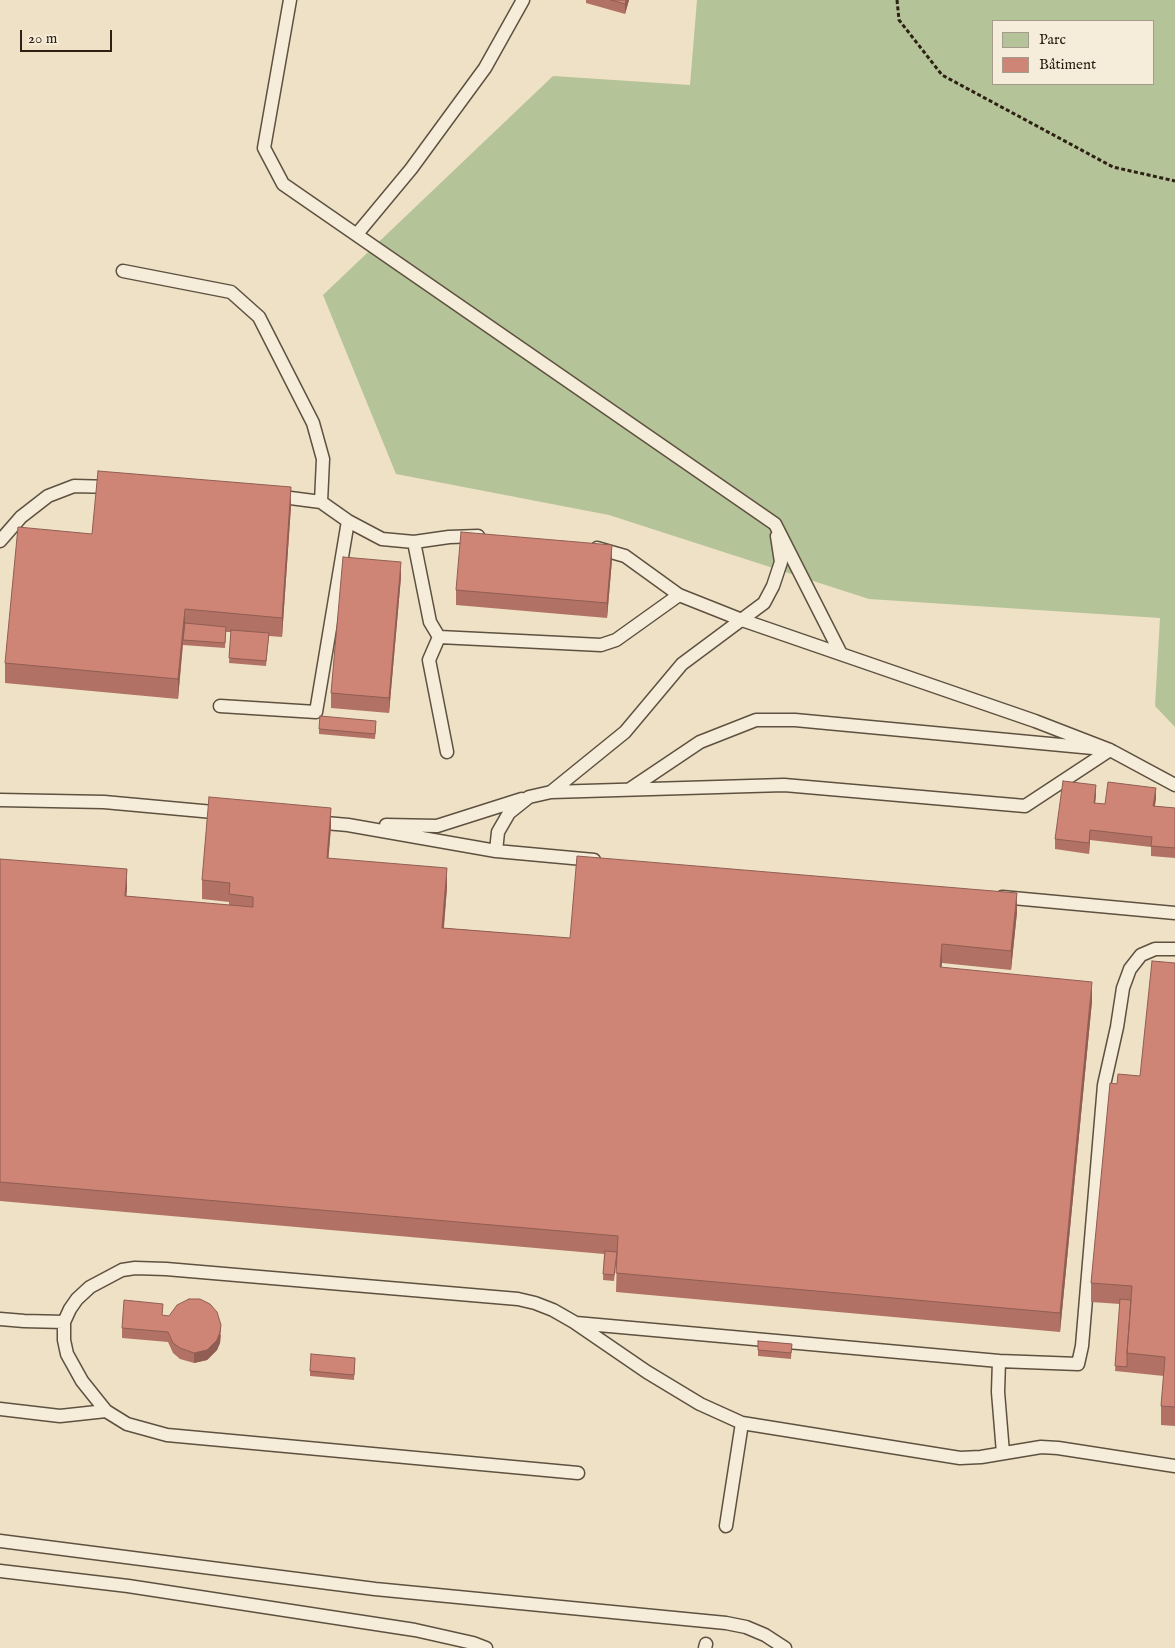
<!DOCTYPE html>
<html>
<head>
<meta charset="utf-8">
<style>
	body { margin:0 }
	#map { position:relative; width:1175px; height:1648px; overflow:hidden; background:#efe1c5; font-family:"IM FELL English",serif }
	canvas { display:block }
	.legend { position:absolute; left:992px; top:20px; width:162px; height:65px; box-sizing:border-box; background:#f5ecd9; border:1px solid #a59b8a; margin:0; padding:6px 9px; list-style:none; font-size:15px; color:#2e2113 }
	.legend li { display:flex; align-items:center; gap:10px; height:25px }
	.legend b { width:25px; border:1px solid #a59b8a }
	.scale { position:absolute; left:20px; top:30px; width:92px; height:22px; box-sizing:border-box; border:2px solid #2e2113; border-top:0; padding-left:6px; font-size:15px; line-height:18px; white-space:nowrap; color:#2e2113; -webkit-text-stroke:4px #f5ecd9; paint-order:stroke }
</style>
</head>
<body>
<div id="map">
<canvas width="1175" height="1648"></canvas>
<ul class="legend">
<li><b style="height:14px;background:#b5c398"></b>Parc</li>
<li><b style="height:14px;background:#ce8576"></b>Bâtiment</li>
</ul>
<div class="scale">20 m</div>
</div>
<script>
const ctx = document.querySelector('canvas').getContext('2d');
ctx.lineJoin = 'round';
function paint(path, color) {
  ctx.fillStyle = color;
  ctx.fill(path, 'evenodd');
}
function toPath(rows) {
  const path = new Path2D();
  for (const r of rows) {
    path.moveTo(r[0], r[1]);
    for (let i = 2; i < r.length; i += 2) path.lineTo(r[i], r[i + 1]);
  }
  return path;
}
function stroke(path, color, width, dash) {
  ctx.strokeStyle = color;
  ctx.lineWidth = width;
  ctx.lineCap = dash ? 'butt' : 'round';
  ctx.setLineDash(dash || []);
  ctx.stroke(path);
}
paint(toPath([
	[697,0,1175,0,1175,727,1155,706,1160,618,869,599,609,515,396,474,323,295,553,76,690,85],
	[994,21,1154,21,1154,84,994,84]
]), '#b5c398');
const service = toPath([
	[290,0,264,148,283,184,775,524,841,654],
	[357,234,411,169,485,68,523,0],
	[123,271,231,292,259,317,313,423,323,459,321,502],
	[275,496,321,502,348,521,382,539,414,542],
	[478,536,449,537,414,542,430,622,439,637,601,645,616,640,679,595],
	[0,541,21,517,48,496,74,486,113,487],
	[597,548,625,556,679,595,742,620,1035,721,1110,750,1175,785],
	[439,637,429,660,447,752],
	[220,706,316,712,348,521],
	[630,789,700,742,756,720,795,720,1093,748],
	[551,792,625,732,682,664,764,603,773,586,781,562,777,536],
	[0,800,104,802,224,813],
	[314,822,348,825,496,851,594,860],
	[386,825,437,826,522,799],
	[496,851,498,832,509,813,529,797,551,792,784,785,1025,806,1110,750],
	[1002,897,1175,913],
	[0,1319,24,1321,64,1322,70,1309,77,1299,90,1287,122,1270,135,1268,166,1269,518,1299,535,1303,553,1310,574,1322,647,1372,700,1404,742,1423,726,1526],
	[576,1323,999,1361,998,1392,1003,1453],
	[999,1361,1078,1364,1082,1346,1104,1085,1117,1027,1123,988,1130,969,1141,955,1155,949,1175,949],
	[0,1409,60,1416,106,1411,82,1381,67,1354,64,1340,64,1322],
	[106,1411,127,1424,167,1435,578,1473],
	[742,1423,960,1458,981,1457,1041,1447,1058,1448,1175,1466],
	[0,1541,375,1589,726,1623,746,1627,765,1635,785,1648],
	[0,1571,128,1586,415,1630,473,1643,486,1648],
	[705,1648,706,1644]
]);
stroke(service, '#5e5140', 15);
stroke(toPath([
	[897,0,899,20,942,75,1113,167,1175,181]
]), '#2e2113', 3, [4, 2.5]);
stroke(service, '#f5ecd9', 12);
paint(toPath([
	[586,0,629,0,625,14,586,3],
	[291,506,282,637,269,636,266,666,229,663,231,632,226,632,225,648,183,645,178,699,5,683,5,663,92,534],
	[612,560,607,618,456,605,456,590],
	[401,577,389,713,331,708,331,693],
	[376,726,375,739,319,734,319,729],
	[1096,795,1095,803,1105,804,1156,798,1155,806,1175,808,1175,858,1151,856,1151,847,1090,840,1089,854,1055,849,1055,839],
	[331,827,328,858,447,887,444,928,570,938,1017,912,1011,970,942,963,941,968,1092,1001,1060,1332,616,1292,617,1255,614,1281,603,1280,604,1254,0,1201,0,859,127,888,126,896,229,905,229,902,202,899,202,880],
	[1175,963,1175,1426,1161,1425,1161,1406,1164,1376,1115,1371,1120,1304,1091,1302,1091,1283,1117,1084,1140,1076],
	[163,1316,221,1335,220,1343,217,1350,207,1360,194,1363,180,1359,173,1353,168,1342,122,1338,122,1328],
	[758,1341,792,1344,791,1359,758,1356],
	[355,1363,354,1380,310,1376,310,1371]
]), '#b17265');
paint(toPath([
	[626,0,629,0,625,14,625,4],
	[291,487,291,506,282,637,282,618],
	[612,545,612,560,607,618,607,603],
	[401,562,401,577,389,713,389,698],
	[185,609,185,628,183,640,178,699,178,679],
	[1096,785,1096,795,1094,813,1094,803],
	[1156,788,1156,798,1153,816,1153,806],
	[331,808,331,827,327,877,327,858],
	[1090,830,1090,840,1089,854,1089,843],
	[447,868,447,887,442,947,442,928],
	[127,869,127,888,125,915,125,896],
	[1017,893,1017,912,1011,970,1011,951],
	[942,944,942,963,940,986,940,967],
	[1092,982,1092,1001,1060,1332,1060,1313],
	[221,1325,220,1343,217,1350,207,1360,194,1363,194,1353]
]), '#905d53');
const building = toPath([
	[611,0,626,0,625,4,611,0],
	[98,471,291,487,282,618,185,609,178,679,5,663,18,527,92,534,98,471],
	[461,532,612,545,607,603,456,590,461,532],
	[343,557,401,562,389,698,331,693,343,557],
	[185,623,226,627,225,643,183,640,185,623],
	[231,630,269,633,266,661,229,658,231,630],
	[320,716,376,721,375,734,319,729,320,716],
	[1063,781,1096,785,1094,803,1105,804,1108,782,1156,788,1153,806,1175,808,1175,848,1151,846,1152,837,1090,830,1089,843,1055,839,1063,781],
	[209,797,331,808,327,858,447,868,442,928,570,938,577,856,1017,893,1011,951,942,944,940,967,1092,982,1060,1313,616,1273,618,1236,0,1182,0,859,127,869,125,896,253,907,253,897,229,894,230,883,202,880,209,797],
	[1152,961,1175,963,1175,1407,1161,1406,1165,1357,1127,1353,1132,1286,1091,1283,1110,1083,1117,1084,1118,1074,1140,1076,1152,961],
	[605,1251,617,1252,614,1275,603,1274,605,1251],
	[189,1299,200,1299,210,1304,217,1312,221,1325,220,1332,217,1340,207,1350,194,1353,180,1348,173,1343,168,1332,122,1328,124,1300,163,1304,162,1315,169,1316,177,1305,189,1299],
	[1120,1299,1131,1300,1127,1353,1127,1367,1115,1366,1120,1299],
	[758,1341,792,1344,791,1353,758,1350,758,1341],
	[311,1354,355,1358,354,1375,310,1371,311,1354]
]);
paint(building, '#ce8576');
stroke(building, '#905d53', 1);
</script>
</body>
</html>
